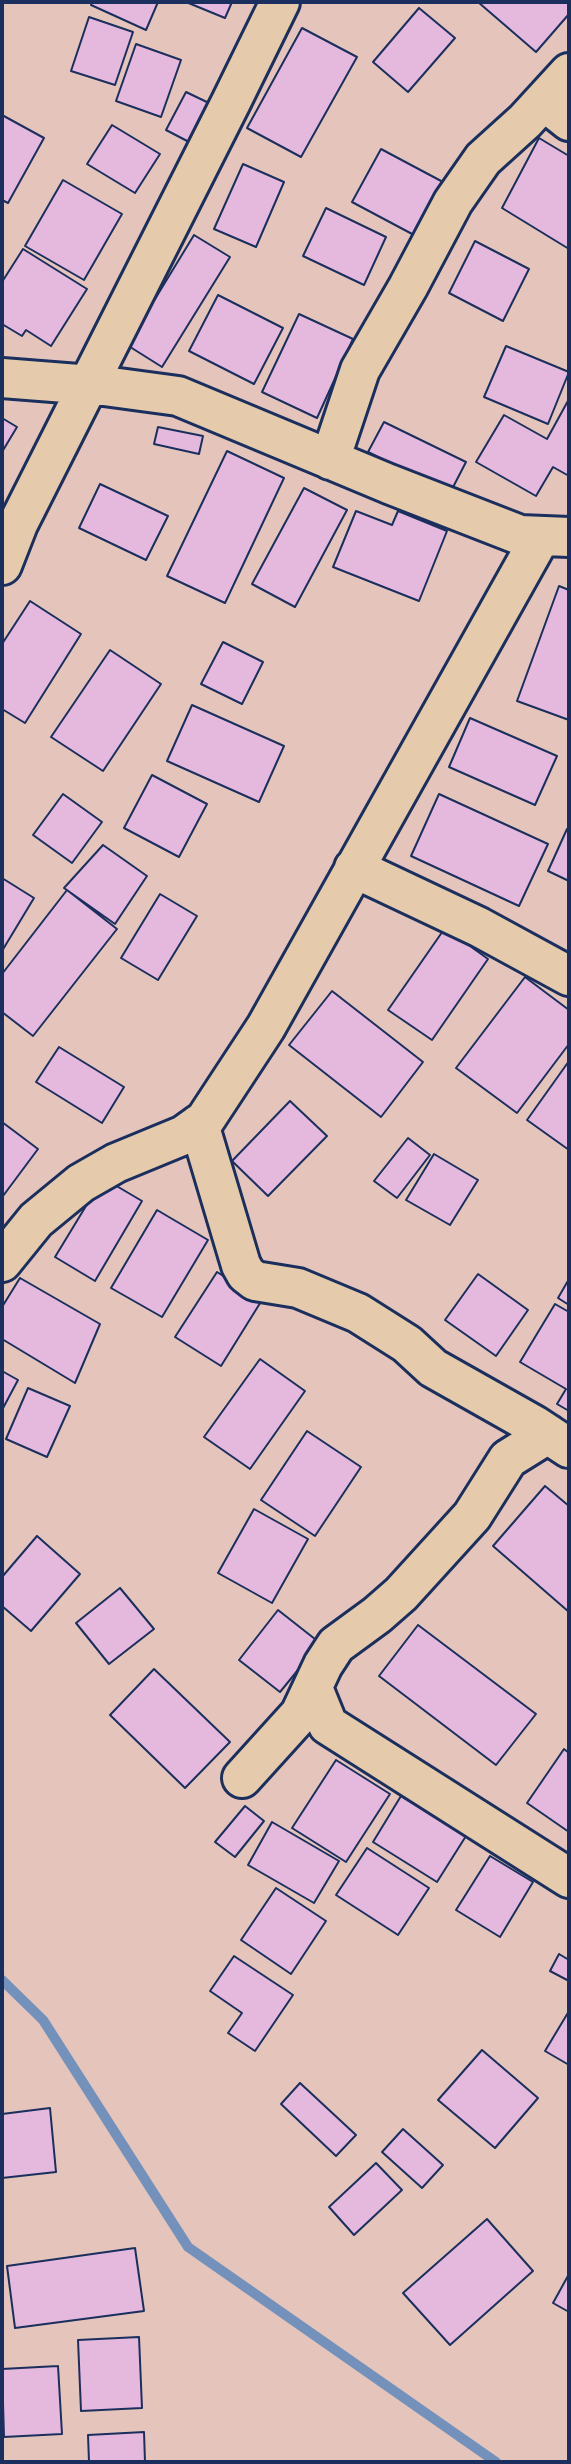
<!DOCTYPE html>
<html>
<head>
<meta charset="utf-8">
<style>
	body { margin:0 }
	#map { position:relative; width:571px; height:2464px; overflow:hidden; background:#e5c5bb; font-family:"Indie Flower",sans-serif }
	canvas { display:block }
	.frame { position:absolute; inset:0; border:4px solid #1b2f5e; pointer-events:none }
</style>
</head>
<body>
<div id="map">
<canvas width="571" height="2464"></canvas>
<div class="frame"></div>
</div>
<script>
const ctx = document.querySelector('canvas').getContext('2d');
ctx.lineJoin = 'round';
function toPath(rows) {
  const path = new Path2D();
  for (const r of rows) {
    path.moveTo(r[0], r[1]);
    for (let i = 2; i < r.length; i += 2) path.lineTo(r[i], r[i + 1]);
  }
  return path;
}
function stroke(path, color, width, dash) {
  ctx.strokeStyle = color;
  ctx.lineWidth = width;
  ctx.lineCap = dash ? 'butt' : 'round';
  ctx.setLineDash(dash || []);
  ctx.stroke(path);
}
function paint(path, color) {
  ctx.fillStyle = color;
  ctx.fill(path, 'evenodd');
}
stroke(toPath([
	[2,1980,43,2020,188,2247,496,2462]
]), '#7391ba', 10);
const building = toPath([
	[92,2,158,2,146,30,91,5,92,2],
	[186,2,232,2,225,18,186,2],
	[478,2,568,2,569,14,536,52,478,2],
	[419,8,455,38,408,92,373,62,419,8],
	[89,17,133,32,115,85,71,71,89,17],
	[302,28,357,57,301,157,247,128,302,28],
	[136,44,181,60,161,117,116,101,136,44],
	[186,92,211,104,191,143,166,130,186,92],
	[2,115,44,138,8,203,2,200,2,115],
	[112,125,160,154,135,193,87,164,112,125],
	[539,138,569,156,569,249,502,208,539,138],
	[381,149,443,182,414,235,352,202,381,149],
	[243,164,284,182,256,247,214,229,243,164],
	[63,180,122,214,84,280,25,246,63,180],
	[326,208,386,237,364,285,303,256,326,208],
	[194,235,230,257,162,367,127,345,194,235],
	[475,241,529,269,503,321,449,293,475,241],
	[23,249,87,289,51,346,26,330,22,336,2,324,2,282,23,249],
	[218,295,283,328,254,384,189,351,218,295],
	[299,314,353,339,317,418,262,392,299,314],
	[506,346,569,372,548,424,484,397,506,346],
	[569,399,569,476,553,467,536,496,476,462,504,415,547,439,569,399],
	[2,418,17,427,2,452,2,418],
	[384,422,466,462,450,493,368,452,384,422],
	[158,427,203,436,199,454,154,444,158,427],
	[227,451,284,478,225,603,167,576,227,451],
	[100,484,168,516,146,560,79,528,100,484],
	[304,488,347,510,295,607,252,584,304,488],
	[356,511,392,525,398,511,447,531,419,601,333,567,356,511],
	[559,586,569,590,569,720,517,701,559,586],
	[30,601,81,634,25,723,2,709,2,644,30,601],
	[223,642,263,662,242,704,201,684,223,642],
	[110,650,161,684,103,771,51,737,110,650],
	[192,705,284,746,259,802,167,761,192,705],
	[470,718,557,756,535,805,449,767,470,718],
	[152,775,207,804,179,857,124,828,152,775],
	[63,794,102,822,72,863,33,835,63,794],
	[439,794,548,844,519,906,411,856,439,794],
	[567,829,569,830,569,881,548,871,567,829],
	[103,845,147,876,115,924,64,888,103,845],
	[2,878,34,898,2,951,2,878],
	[67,890,117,929,33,1036,2,1012,2,974,67,890],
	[160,894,197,916,158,980,121,958,160,894],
	[445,928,488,959,432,1040,388,1010,445,928],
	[525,977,569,1010,569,1044,517,1113,456,1068,525,977],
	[332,991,423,1062,381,1117,289,1045,332,991],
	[59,1047,124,1087,102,1123,36,1082,59,1047],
	[569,1061,569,1150,527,1120,569,1061],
	[290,1101,327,1136,268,1196,232,1161,290,1101],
	[2,1122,38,1149,3,1196,2,1195,2,1122],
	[408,1138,430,1155,397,1198,374,1181,408,1138],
	[434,1154,478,1180,450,1225,406,1200,434,1154],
	[103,1178,142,1201,95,1281,55,1257,103,1178],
	[157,1210,208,1240,162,1317,111,1288,157,1210],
	[217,1272,262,1300,221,1366,175,1337,217,1272],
	[478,1274,528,1310,496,1356,445,1320,478,1274],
	[20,1278,100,1324,75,1383,2,1339,2,1307,20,1278],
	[569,1279,569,1305,558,1298,569,1279],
	[555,1304,569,1312,569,1411,557,1404,566,1389,520,1362,555,1304],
	[260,1359,305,1391,250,1469,204,1437,260,1359],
	[2,1371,18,1380,2,1410,2,1371],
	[28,1388,70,1406,47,1457,6,1439,28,1388],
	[307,1431,361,1467,315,1536,261,1500,307,1431],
	[545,1486,569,1506,569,1612,493,1546,545,1486],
	[254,1509,308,1539,272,1603,218,1573,254,1509],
	[37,1536,80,1574,31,1631,2,1606,2,1577,37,1536],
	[120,1588,154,1629,109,1664,76,1623,120,1588],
	[278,1610,320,1643,280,1692,239,1660,278,1610],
	[418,1625,536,1714,496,1765,379,1676,418,1625],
	[154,1669,230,1742,185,1788,110,1715,154,1669],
	[564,1749,569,1753,569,1832,527,1803,564,1749],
	[336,1760,390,1794,346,1862,292,1828,336,1760],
	[401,1796,466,1836,437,1882,373,1842,401,1796],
	[245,1806,264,1821,235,1857,215,1842,245,1806],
	[272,1822,339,1861,314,1903,248,1865,272,1822],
	[367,1848,429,1888,398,1935,336,1895,367,1848],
	[490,1856,533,1882,500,1937,456,1910,490,1856],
	[276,1888,326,1921,291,1974,241,1940,276,1888],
	[559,1954,569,1960,569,1981,550,1971,559,1954],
	[234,1956,293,1995,255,2051,228,2033,242,2013,210,1991,234,1956],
	[569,2011,569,2065,545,2051,569,2011],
	[482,2050,538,2098,495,2148,438,2100,482,2050],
	[300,2083,356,2135,336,2156,281,2104,300,2083],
	[50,2108,56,2172,2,2178,2,2114,50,2108],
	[403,2129,443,2165,422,2188,382,2152,403,2129],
	[376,2163,402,2190,354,2235,329,2207,376,2163],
	[487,2219,533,2271,450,2345,403,2293,487,2219],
	[135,2248,144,2311,15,2328,7,2266,135,2248],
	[569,2274,569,2312,553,2303,569,2274],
	[139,2337,142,2408,81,2411,78,2340,139,2337],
	[58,2366,62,2434,4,2437,2,2369,58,2366],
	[144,2432,145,2462,89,2462,88,2435,144,2432]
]);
paint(building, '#e5b8dd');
stroke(building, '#1b2f5e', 2);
const minor = toPath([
	[544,101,569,121],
	[2,378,104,386,178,396,389,484,520,535,569,537],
	[330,460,360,370,408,287,453,202,483,159,525,121,569,73],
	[2,565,18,524,231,102,280,2],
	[354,868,479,927,569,976],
	[199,1124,241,1265,246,1274,255,1281,298,1288,358,1313,407,1344,433,1368,534,1425,569,1448],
	[2,1262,36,1220,81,1183,116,1163,184,1135,205,1120,266,1027,541,536],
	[313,1688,328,1725,569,1878],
	[242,1778,300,1714,323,1665,336,1645,377,1615,401,1594,472,1516,508,1459,548,1434]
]);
stroke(minor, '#1b2f5e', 44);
stroke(minor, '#e5cbac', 38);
</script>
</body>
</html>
